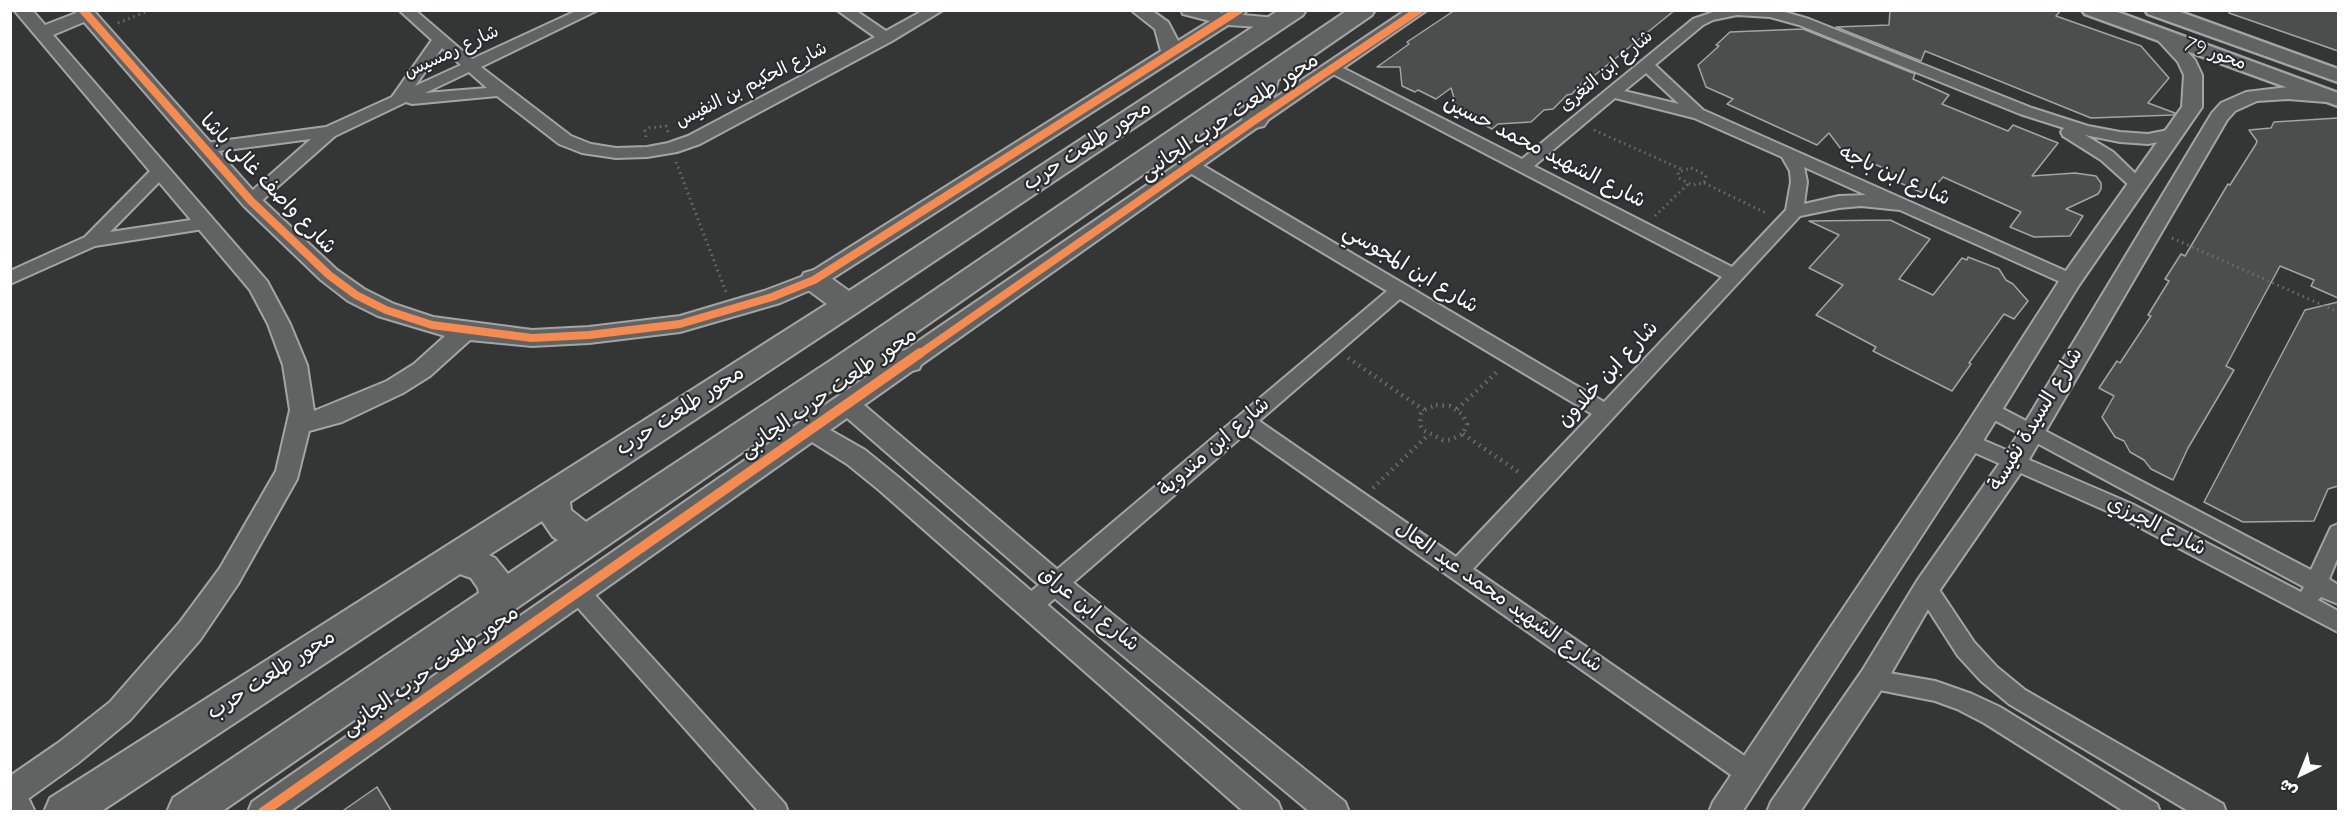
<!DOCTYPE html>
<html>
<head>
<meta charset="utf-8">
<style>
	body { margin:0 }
	#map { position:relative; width:2349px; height:822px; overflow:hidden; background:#343535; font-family:Mynerve,"Playpen Sans Arabic",sans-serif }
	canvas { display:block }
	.frame { position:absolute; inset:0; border:12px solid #fff; pointer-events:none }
	.north { position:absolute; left:2271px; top:744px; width:60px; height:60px; -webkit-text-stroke:4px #2a2d2e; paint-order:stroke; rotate:223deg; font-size:16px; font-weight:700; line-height:24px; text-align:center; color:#fff }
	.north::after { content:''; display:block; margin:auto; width:21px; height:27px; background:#fff; clip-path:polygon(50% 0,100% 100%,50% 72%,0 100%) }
</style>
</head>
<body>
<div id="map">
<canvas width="2349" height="822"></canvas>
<div class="frame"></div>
<div class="north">ش</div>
</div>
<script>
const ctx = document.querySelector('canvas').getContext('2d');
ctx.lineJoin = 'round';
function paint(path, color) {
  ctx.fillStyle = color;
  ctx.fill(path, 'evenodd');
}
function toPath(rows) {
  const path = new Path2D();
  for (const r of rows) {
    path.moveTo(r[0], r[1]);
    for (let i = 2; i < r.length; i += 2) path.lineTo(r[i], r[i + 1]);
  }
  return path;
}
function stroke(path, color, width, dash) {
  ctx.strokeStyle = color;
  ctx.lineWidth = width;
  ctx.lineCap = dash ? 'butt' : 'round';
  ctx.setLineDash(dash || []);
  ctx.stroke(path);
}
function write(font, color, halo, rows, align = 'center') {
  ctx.font = font + ' Mynerve,"Playpen Sans Arabic",sans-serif';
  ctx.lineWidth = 4.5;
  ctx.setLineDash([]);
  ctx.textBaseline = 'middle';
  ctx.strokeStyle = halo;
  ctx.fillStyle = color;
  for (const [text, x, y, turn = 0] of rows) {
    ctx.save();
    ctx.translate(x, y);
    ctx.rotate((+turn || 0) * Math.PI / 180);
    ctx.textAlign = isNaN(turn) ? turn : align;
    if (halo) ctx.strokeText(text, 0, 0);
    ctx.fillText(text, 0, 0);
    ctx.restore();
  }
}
const building = toPath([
	[1455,10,1675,10,1584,84,1582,83,1572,94,1567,95,1553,109,1544,110,1531,122,1498,124,1492,129,1458,111,1451,88,1436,99,1418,90,1415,92,1402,86,1400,67,1377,67,1409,44,1407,42,1455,10],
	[1890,10,2061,10,2056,16,2141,46,2169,78,2148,103,2175,113,2173,115,2091,118,1925,51,1921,61,1836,27,1889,25,1890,10],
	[2230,10,2338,10,2338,51,2229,13,2230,10],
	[1803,29,1915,74,1913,79,1949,95,1942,104,2008,131,2013,125,2058,143,2032,176,2075,173,2096,176,2101,183,2101,189,2098,194,2066,209,2083,216,2070,236,2034,237,2010,227,2021,212,1943,177,1927,195,1887,177,1892,172,1841,149,1829,133,1817,145,1727,104,1733,99,1706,87,1698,65,1719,46,1716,45,1730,32,1803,29],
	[2338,118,2338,298,2311,286,2314,280,2280,266,2226,366,2234,370,2188,448,2173,480,2151,469,2144,460,2130,452,2124,441,2115,437,2102,417,2114,396,2099,388,2117,361,2120,363,2151,316,2148,315,2169,281,2165,279,2181,254,2185,256,2228,184,2230,185,2256,144,2257,141,2249,130,2271,128,2274,122,2338,118],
	[1890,220,1930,239,1899,279,1933,295,1962,258,1967,260,1968,257,1999,269,2006,280,2013,284,2028,301,2014,319,2004,314,1969,363,1971,364,1952,391,1873,351,1876,347,1816,315,1843,285,1809,268,1839,235,1809,221,1890,220],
	[2338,302,2338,486,2328,489,2314,521,2243,522,2204,502,2305,310,2338,302],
	[377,787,392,812,341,812,377,787]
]);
paint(building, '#4c4d4d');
stroke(building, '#a4a4a4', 1.5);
const minor = toPath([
	[399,10,415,10,472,59,578,10,598,10,481,67,571,136,591,144,616,148,647,147,668,143,688,136,875,37,837,10,855,10,886,31,924,10,943,10,892,41,700,144,677,152,647,157,616,158,582,153,559,144,497,96,412,104,406,102,335,136,257,205,245,205,243,201,245,197,311,139,204,153,198,152,196,148,198,144,326,127,392,97,432,40,399,10],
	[442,48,461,65,415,86,442,48],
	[469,72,487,88,425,93,469,72],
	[1719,10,1778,10,1809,19,2032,108,2088,126,2120,132,2148,134,2173,129,2181,134,2179,138,2148,144,2120,142,2085,135,2113,152,2145,183,2143,187,2137,188,2131,187,2101,160,2063,136,2061,132,2064,128,2020,114,1799,25,1770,17,1737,15,1713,20,1703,25,1655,65,1703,110,2077,276,2080,280,2077,284,2071,286,2065,284,1900,210,1861,206,1839,208,1800,216,1473,569,1759,766,1762,774,1759,782,1750,785,1741,782,1246,433,1038,613,1030,616,1022,613,1019,606,1022,599,1387,291,1185,170,1183,166,1185,162,1197,162,1604,402,1722,277,1329,72,1326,69,1329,66,1339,66,1522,159,1693,19,1719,10],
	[1646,73,1679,104,1624,91,1646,73],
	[1615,98,1694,118,1782,157,1790,171,1791,182,1786,210,1732,267,1534,166,1615,98],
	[1804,167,1866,195,1839,196,1804,204,1807,182,1804,167],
	[1400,299,1592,414,1456,557,1259,421,1400,299],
	[159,167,165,168,167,172,165,176,110,232,204,218,210,220,213,224,210,228,95,246,10,284,10,271,85,237,153,168,159,167],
	[1990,402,2311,570,2331,527,2338,524,2338,557,2329,579,2338,585,2338,604,2321,597,2318,600,2338,611,2338,632,2118,516,1962,447,1959,442,1962,437,1969,434,1976,437,2132,504,2301,592,2304,587,1983,414,1980,409,1983,404,1990,402],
	[1926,580,1934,582,1974,642,1997,667,2025,690,2223,804,2226,812,2190,812,2009,704,1981,681,1958,656,1915,589,1918,582,1926,580],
	[578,583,586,585,785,804,788,812,759,812,570,599,567,592,570,585,578,583],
	[1872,670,1935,681,1972,694,2000,707,2157,804,2160,812,2125,812,1984,723,1957,709,1935,701,1864,687,1861,680,1864,673,1872,670]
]);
const tertiary = toPath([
	[14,10,32,10,45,25,76,13,75,10,93,10,258,196,337,270,364,289,394,304,433,317,532,330,589,327,680,316,764,291,806,275,1161,51,1155,29,1131,10,1151,10,1168,22,1178,41,1210,21,1183,14,1181,10,1212,10,1222,13,1226,10,1247,10,1243,15,1276,18,1282,19,1285,23,1282,27,1276,28,1228,25,822,285,780,303,680,332,589,343,532,346,470,340,430,376,403,393,342,422,309,431,297,479,238,584,200,640,130,720,78,763,21,804,10,808,10,776,58,743,110,702,180,622,220,568,276,471,290,410,283,365,268,324,250,290,14,10],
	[84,22,244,206,321,280,348,301,378,316,445,336,414,364,387,381,314,411,307,365,290,324,267,281,53,35,84,22],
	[1406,10,1427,10,1262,124,864,405,1065,576,1345,802,1349,812,1310,812,1047,592,847,418,830,430,865,450,897,476,1278,802,1282,812,1244,812,879,490,847,464,812,442,289,812,248,812,252,802,800,422,1248,116,1406,10],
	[2164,32,2170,33,2195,60,2202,75,2202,107,2079,285,1978,449,1742,812,1709,812,1713,802,1960,435,2063,275,2182,107,2184,75,2178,62,2155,37,2158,33,2164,32],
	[2288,87,2326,90,2333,92,2336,96,2333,100,2326,102,2288,99,2257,101,2235,111,2227,120,2024,468,1935,597,1882,689,1800,812,1767,812,1771,802,1862,671,1917,581,2006,454,2212,113,2221,103,2246,92,2288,87]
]);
const secondary = toPath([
	[2082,10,2112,10,2338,93,2338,106,2085,14,2082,10],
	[2145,10,2175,10,2338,69,2338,82,2148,14,2145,10]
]);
const primary = toPath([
	[1279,10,1306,10,1303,15,858,312,570,502,571,510,586,522,833,359,1348,10,1375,10,1372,15,1278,80,1268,120,1264,126,1255,128,1246,126,1242,120,1247,102,888,352,908,350,919,353,923,361,919,369,908,372,850,378,221,812,167,812,173,798,479,593,478,588,471,578,460,574,100,812,44,812,50,798,827,304,804,287,800,280,804,273,814,270,824,273,849,291,1279,10],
	[542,521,553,537,558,540,508,574,495,558,489,555,542,521],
	[10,784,24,789,35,812,10,812,10,784]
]);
stroke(minor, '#a4a4a4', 4);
stroke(tertiary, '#a4a4a4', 4);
stroke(secondary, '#a4a4a4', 5);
stroke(primary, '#a4a4a4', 4);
stroke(toPath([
	[118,23,151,10],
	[1594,130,1681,169],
	[646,137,645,131,649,128,666,126,668,132],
	[676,162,726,292],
	[1691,168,1704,174,1706,177,1704,183,1692,185,1679,178,1678,172,1691,168],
	[1704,183,1768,214],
	[1655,216,1688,184],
	[2172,238,2338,312]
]), '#6b6c6c', 3, [1.5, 4]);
stroke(toPath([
	[1348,358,1424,410],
	[1436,405,1450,406,1462,414,1467,424,1463,434,1450,440,1443,440,1423,430,1420,425,1421,414,1424,410,1436,405],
	[1457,409,1498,371],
	[1463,434,1520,473],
	[1373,488,1428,435]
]), '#6b6c6c', 4.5, [1.5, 5]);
paint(minor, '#616262');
paint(tertiary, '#616262');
paint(secondary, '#616262');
paint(primary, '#616262');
stroke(toPath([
	[83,10,251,201,329,275,356,295,386,310,432,325,532,338,589,335,680,324,772,297,814,280,1239,10],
	[918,355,1255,120,1419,10]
]), '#f68b52', 8);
stroke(toPath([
	[263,812,920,353]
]), '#f68b52', 10);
write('18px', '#fff', '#2a2d2e', [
	["شارع رمسيس",452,53,-25],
	["محور 79",2215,55,20],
	["شارع ابن التغرى",1607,72,-40],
	["شارع الحكيم بن النفيس",752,86,-27]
]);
write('21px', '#fff', '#2a2d2e', [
	["محور طلعت حرب الجانبى",1230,118,-34],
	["محور طلعت حرب",1088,147,-33],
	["شارع الشهيد محمد حسين",1544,153,27],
	["شارع ابن باجه",1894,177,24],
	["شارع واصف غالى باشا",267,185,46],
	["شارع ابن المجوسي",1410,270,31],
	["شارع ابن خلدون",1609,375,-47],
	["محور طلعت حرب الجانبى",829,394,-35],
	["محور طلعت حرب",681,412,-33],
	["شارع السيدة نفيسة",2037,420,-59],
	["شارع ابن مندوية",1215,448,-41],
	["شارع الجرزي",2156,527,27],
	["شارع الشهيد محمد عبد العال",1498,598,35],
	["شارع ابن عراق",1088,610,39],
	["محور طلعت حرب الجانبى",431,672,-35],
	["محور طلعت حرب",272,676,-33]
]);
</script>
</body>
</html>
